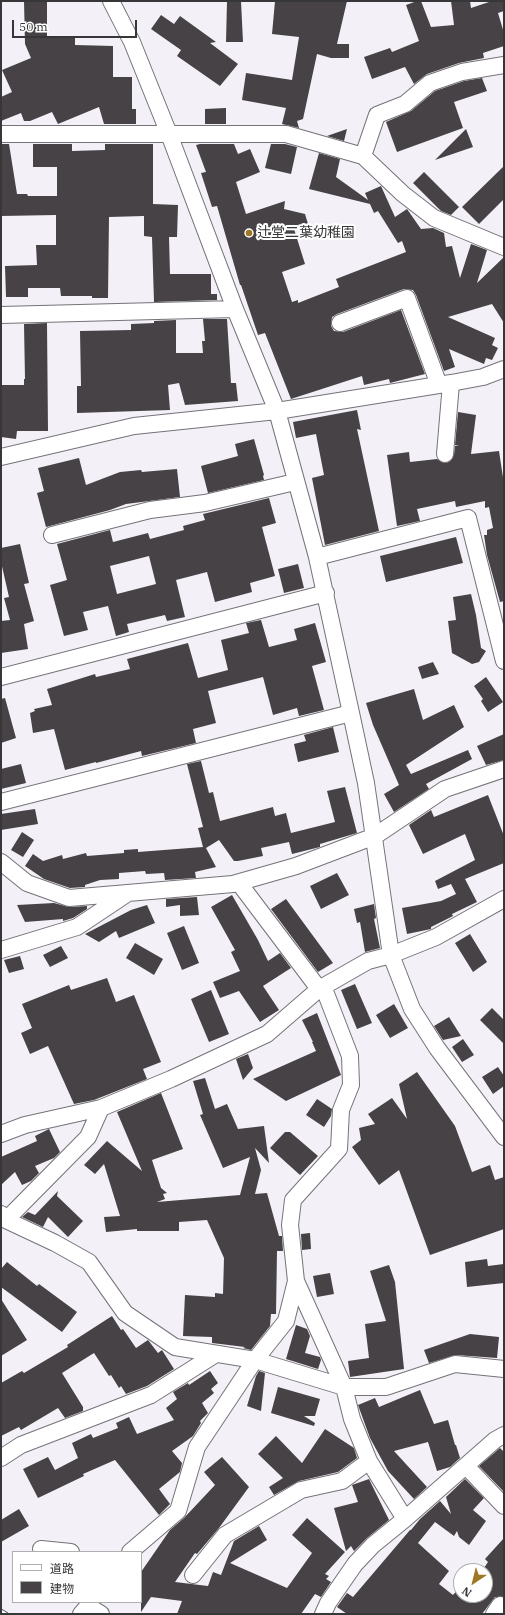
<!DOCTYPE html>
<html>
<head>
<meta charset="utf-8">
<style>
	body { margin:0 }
	#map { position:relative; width:505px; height:1615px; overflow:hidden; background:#f3f1f7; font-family:"IBM Plex Serif","Noto Sans JP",serif }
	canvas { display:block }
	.frame { position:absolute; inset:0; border:2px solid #373638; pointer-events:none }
	.legend { position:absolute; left:12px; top:1551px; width:130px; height:52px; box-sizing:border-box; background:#fff; border:1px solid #afafaf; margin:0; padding:5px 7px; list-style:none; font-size:12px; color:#373638 }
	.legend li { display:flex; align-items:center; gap:8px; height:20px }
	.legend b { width:20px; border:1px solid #afafaf }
	.north { position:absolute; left:453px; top:1563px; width:40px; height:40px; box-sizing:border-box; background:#fff; border:1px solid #afafaf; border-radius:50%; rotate:215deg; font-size:11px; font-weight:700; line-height:16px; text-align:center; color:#373638 }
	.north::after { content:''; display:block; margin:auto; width:14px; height:18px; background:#9f7725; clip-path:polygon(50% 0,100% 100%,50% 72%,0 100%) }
	.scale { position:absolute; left:12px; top:20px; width:125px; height:18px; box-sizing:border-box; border:2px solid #373638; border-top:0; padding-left:5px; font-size:12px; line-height:14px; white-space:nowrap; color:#373638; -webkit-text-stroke:3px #fff; paint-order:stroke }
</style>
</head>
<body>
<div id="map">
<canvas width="505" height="1615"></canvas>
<div class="frame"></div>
<ul class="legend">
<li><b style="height:5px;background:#fff"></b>道路</li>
<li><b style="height:11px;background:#464246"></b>建物</li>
</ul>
<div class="north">N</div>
<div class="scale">50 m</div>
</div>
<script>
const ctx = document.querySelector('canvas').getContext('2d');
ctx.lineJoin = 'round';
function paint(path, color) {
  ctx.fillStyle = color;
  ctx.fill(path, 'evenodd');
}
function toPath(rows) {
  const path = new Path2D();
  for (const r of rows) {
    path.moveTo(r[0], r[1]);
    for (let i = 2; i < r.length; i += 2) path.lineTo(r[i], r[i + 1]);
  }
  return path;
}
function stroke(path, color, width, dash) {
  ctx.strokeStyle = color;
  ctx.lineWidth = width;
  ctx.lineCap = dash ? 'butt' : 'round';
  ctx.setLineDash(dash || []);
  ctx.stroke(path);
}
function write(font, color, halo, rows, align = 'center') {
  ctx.font = font + ' "IBM Plex Serif","Noto Sans JP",serif';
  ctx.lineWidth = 4;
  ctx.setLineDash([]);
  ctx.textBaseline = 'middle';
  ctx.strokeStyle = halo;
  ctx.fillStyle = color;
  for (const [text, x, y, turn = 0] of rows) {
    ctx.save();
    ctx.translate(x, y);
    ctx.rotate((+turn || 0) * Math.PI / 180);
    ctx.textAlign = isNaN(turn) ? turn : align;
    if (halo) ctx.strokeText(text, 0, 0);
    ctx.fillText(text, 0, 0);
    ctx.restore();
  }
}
paint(toPath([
	[24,1,47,1,47,36,75,36,75,45,113,46,113,77,132,77,132,109,136,109,136,124,104,124,99,107,58,124,52,112,30,121,24,121,21,113,1,121,1,97,12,92,2,70,31,58,25,44],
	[227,1,241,1,243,42,226,42],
	[275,1,347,1,337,44,349,44,349,58,331,58,317,54,303,119,297,121,299,128,282,124,286,108,242,100,246,73,292,80,299,37,272,34],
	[417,1,421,1,431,27,454,25,451,1,470,1,471,8,492,1,504,1,504,11,498,13,504,33,504,46,483,53,484,58,459,63,427,74,414,84,405,67,372,79,364,57,390,48,392,52,419,41,406,5],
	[161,15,174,24,180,16,216,42,210,43,238,64,220,86,177,56,181,50,151,29],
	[482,78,487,91,454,102,463,128,397,152,386,122,411,111,435,91,464,81],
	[226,108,226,124,205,124,205,109],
	[347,129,344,141,327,136],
	[466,129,473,147,435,160],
	[1,144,9,144,17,194,27,194,28,196,57,196,57,167,33,167,33,144,72,144,72,151,105,150,105,144,153,144,153,204,178,205,177,237,169,237,170,274,211,274,211,294,217,294,217,300,154,302,152,237,144,236,144,216,109,217,108,298,92,298,92,296,61,296,60,288,28,288,28,297,6,297,5,266,37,265,36,245,56,245,56,215,1,216],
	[200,144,234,144,238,154,250,149,260,172,236,182,246,214,285,201,284,209,305,214,308,224,294,229,305,264,282,272,292,302,298,300,298,303,339,287,336,279,406,252,402,241,398,243,378,211,374,213,370,204,309,189,319,153,340,159,336,177,368,200,365,193,381,186,395,217,407,209,421,229,433,228,444,233,446,247,452,246,460,278,471,244,487,250,477,283,504,257,504,323,492,304,448,317,495,338,492,345,498,348,492,360,486,358,484,364,449,349,455,367,444,371,416,295,413,290,404,289,337,314,332,317,331,326,334,331,343,332,401,310,425,374,390,383,389,379,364,385,362,376,291,399,265,333,258,335,241,285,240,285,217,206,212,207,201,173,206,172,196,145],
	[271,144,285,144,297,147,291,174,265,168],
	[504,166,504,199,479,224,462,207],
	[424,172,459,207,451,215,441,211,413,183],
	[203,319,227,319,231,383,236,383,238,401,185,405,179,383,168,385,170,410,77,413,77,386,81,386,80,331,131,330,131,324,154,323,154,321,176,320,176,353,203,353,202,341,205,341],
	[47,323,48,431,17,431,16,439,1,437,1,385,24,385,24,379,25,379,24,324],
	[357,410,361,430,357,429,379,531,325,545,312,478,324,475,316,434,296,438,293,422],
	[458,412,476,415,471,454,499,451,504,484,504,601,500,602,487,555,484,535,487,535,487,530,493,528,489,507,485,508,485,501,456,507,455,501,417,509,420,521,397,526,387,455,409,452,410,462,437,459,444,463,449,462,454,455,455,446,459,445,455,445],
	[254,439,264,475,263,476,264,480,208,493,201,466,238,456,235,444],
	[79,458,86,485,120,472,141,470,142,472,177,469,180,497,126,504,110,510,46,527,37,493,44,491,38,468],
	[269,498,276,523,262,527,275,576,250,583,252,592,215,602,207,572,176,580,185,617,167,621,165,615,127,624,129,632,116,636,108,606,83,612,88,630,64,636,50,585,67,580,57,544,110,530,113,542,148,533,150,539,184,530,183,526,205,520,203,514],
	[149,556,156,584,117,594,110,566],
	[456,537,463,563,386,582,380,556],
	[20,544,29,583,24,584,34,621,24,624,28,649,1,653,1,621,10,620,4,598,9,597,1,562,1,548],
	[298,564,304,588,284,593,278,569],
	[471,594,476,615,481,648,486,651,479,662,472,664,452,653,448,621,456,620,453,597],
	[261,620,269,647,297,640,294,629,315,623,326,662,312,666,324,710,299,716,297,708,273,715,263,677,208,691,216,723,193,729,196,743,142,756,141,751,96,763,96,762,65,770,54,729,33,733,30,713,35,711,34,709,52,705,47,689,95,674,96,677,130,669,127,659,188,643,198,678,228,670,221,640,249,633,246,623],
	[433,662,439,674,422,679,418,667],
	[486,677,503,702,488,712,481,701,483,699,474,686],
	[414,689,423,720,454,705,464,727,406,765,411,774,468,750,472,759,426,784,429,789,394,812,384,794,399,785,373,725,366,703],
	[5,698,16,738,1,743,1,699],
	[333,727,339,752,298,762,294,744,306,741,304,735],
	[504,734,504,760,486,765,477,746],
	[201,761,209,793,213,792,220,821,273,807,275,816,286,813,291,833,335,822,327,791,345,787,357,833,320,844,320,847,292,854,289,842,261,848,263,856,238,861,234,861,219,840,206,848,216,867,195,872,196,878,165,880,164,873,146,874,145,871,119,873,119,879,100,880,85,885,85,887,70,888,44,879,25,866,33,854,43,861,62,855,63,859,86,853,87,856,124,853,124,850,138,849,138,852,203,847,198,828,203,827,187,764],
	[21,764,26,783,1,789,1,769],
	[488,795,504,836,504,863,465,879,477,902,452,914,453,916,431,927,431,929,407,934,402,908,441,901,456,894,451,884,438,889,435,881,475,860,465,834,423,854,409,825,431,810,434,817],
	[35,809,38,824,1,830,1,814],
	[22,832,34,840,23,857,11,850],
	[337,873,349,895,321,909,310,886],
	[232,895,258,940,268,961,280,953,291,968,263,986,279,1010,260,1022,239,991,220,998,213,982,240,971,231,952,235,950,211,907],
	[197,897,199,915,180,916,180,905,166,907,166,899],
	[286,899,333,963,318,972,271,909],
	[54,903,69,907,87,906,87,909,73,918,63,921,63,919,25,922,17,905],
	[374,904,376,918,374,919,380,948,365,952,360,922,357,923,354,909],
	[147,905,155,923,119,938,116,931,99,942,85,934,131,910],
	[184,926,199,963,182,970,167,933],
	[470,934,487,962,473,972,455,943],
	[135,943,163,959,154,975,126,958],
	[61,946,68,958,50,967,43,955],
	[20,956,24,969,9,973,4,960],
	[107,978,116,1002,134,995,161,1062,143,1069,147,1079,94,1100,74,1104,48,1046,30,1054,21,1033,32,1028,22,1004,69,985,71,990],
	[355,984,372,1023,357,1029,341,990],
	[211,990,229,1034,209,1042,191,999],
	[394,1004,408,1028,390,1038,376,1015],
	[492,1008,504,1020,504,1044,480,1020],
	[317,1013,341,1075,286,1101,253,1079,316,1051,312,1042,313,1042,302,1020],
	[449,1017,461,1036,443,1040,434,1026],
	[463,1039,474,1055,462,1062,452,1047],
	[248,1054,253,1068,243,1080,236,1059],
	[498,1067,504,1076,504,1086,493,1094,482,1077],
	[417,1072,455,1126,472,1172,490,1165,495,1180,504,1177,504,1229,430,1255,399,1170,379,1185,352,1147,361,1140,359,1128,375,1124,368,1114,392,1098,407,1119,399,1084],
	[205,1078,215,1109,227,1104,238,1129,264,1126,269,1163,255,1148,261,1170,255,1194,267,1193,279,1236,282,1236,283,1251,277,1251,276,1314,271,1314,270,1326,251,1350,243,1348,245,1347,212,1343,212,1337,183,1336,185,1295,215,1297,215,1293,223,1294,224,1258,207,1220,179,1222,179,1231,137,1231,137,1229,106,1232,104,1217,120,1216,104,1164,95,1174,84,1165,107,1141,142,1171,117,1112,161,1093,183,1149,152,1160,161,1188,167,1193,163,1194,165,1199,157,1202,240,1195,250,1157,223,1168,200,1115,203,1114,193,1081],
	[317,1099,332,1109,331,1116,324,1127,306,1115],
	[49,1129,60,1152,54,1158,35,1166,39,1173,31,1181,22,1185,15,1172,1,1185,1,1157,37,1141,35,1136],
	[285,1132,290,1132,318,1156,300,1175,270,1148],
	[58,1191,57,1196,83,1221,68,1237,48,1217,43,1227,22,1217,28,1212,35,1215],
	[310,1233,311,1249,302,1250,301,1234],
	[487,1259,488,1266,504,1264,504,1283,467,1287,465,1262],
	[7,1262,37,1286,39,1284,77,1312,62,1332,1,1287,1,1269],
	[389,1265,395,1282,404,1369,350,1377,348,1361,369,1358,365,1324,386,1321,370,1271],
	[330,1273,334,1294,317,1297,313,1276],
	[1,1299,27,1340,1,1356],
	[112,1316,121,1330,123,1329,136,1348,148,1340,158,1353,162,1350,174,1369,147,1386,126,1394,121,1386,119,1388,111,1375,109,1376,94,1353,62,1373,83,1407,83,1411,65,1418,58,1408,21,1430,19,1427,1,1436,1,1383,22,1371,24,1373,68,1347,67,1345],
	[296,1325,307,1329,310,1336,305,1353,320,1357,321,1360,318,1369,286,1359],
	[470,1334,499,1337,497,1358,456,1355,429,1363,424,1350],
	[210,1371,218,1383,211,1389,214,1393,202,1403,208,1413,200,1421,201,1423,193,1436,172,1451,182,1463,180,1472,159,1489,170,1504,159,1515,115,1460,83,1474,84,1476,38,1498,23,1469,48,1457,55,1470,78,1458,72,1443,91,1434,93,1438,118,1428,116,1423,129,1417,137,1434,174,1420,166,1408,177,1399,173,1392,188,1383,189,1385],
	[259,1371,265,1373,261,1411,247,1406,256,1376],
	[278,1387,320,1399,315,1416,304,1416,315,1423,314,1426,271,1413],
	[420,1390,434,1424,448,1420,455,1445,456,1445,460,1458,450,1467,437,1471,428,1442,394,1451,427,1487,414,1499,388,1471,370,1438,358,1405,375,1398,379,1407],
	[325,1429,354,1448,357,1458,338,1472,299,1481,274,1495,269,1487,283,1478,258,1454,276,1436,302,1463],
	[500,1448,504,1452,504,1492,479,1466],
	[222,1457,249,1487,219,1528,197,1554,195,1553,175,1582,208,1586,213,1572,221,1575,234,1541,259,1526,267,1540,230,1563,287,1588,312,1553,292,1535,307,1518,345,1552,325,1574,329,1576,326,1579,331,1582,321,1597,315,1594,301,1614,177,1614,182,1601,151,1597,141,1612,141,1572,170,1530,184,1518,215,1485,204,1472],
	[369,1479,389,1520,367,1538,354,1551,351,1546,346,1551,334,1508,358,1502,352,1485],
	[465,1479,484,1498,473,1510,486,1521,469,1545,459,1537,457,1531,454,1536,435,1522,418,1543,449,1571,439,1584,453,1595,461,1586,461,1595,485,1595,485,1571,482,1571,488,1562,485,1559,504,1538,504,1597,495,1597,482,1614,347,1614,337,1607,347,1593,353,1597,410,1530,411,1530,420,1519,440,1501,451,1514,446,1497],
	[19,1509,29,1526,1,1542,1,1520]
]), '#464246');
const minor = toPath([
	[111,1,132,42,169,134,235,309,277,411,317,557,351,713,366,783,391,955,412,1009,437,1048,504,1137],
	[1,134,286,134,363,156,403,194,434,218,504,247],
	[363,156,377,115,405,104,430,83,462,72,504,65],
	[1,315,235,309],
	[340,323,407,298,439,385],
	[445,454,451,383],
	[1,457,134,426,277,411,451,383,483,377,504,369],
	[52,535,150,510,205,503,295,482],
	[317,557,468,518,504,661],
	[1,677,326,593],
	[1,802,351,713],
	[1,862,27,883,69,898,233,884,296,866,375,836,445,789,504,769],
	[239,883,319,989],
	[1,950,77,927,128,893],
	[323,986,350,1056,351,1085,341,1110,339,1149,293,1200,290,1225,296,1281,344,1387,352,1419,369,1461,405,1519],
	[1,1134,25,1125,101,1108,171,1079,267,1034,319,989,368,961,391,955,436,937,504,899],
	[1,1214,6,1220,55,1243,89,1262,125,1313,175,1347,255,1360,344,1387,386,1387,455,1364,504,1369],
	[6,1220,88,1137,101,1108],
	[1,1458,21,1445,151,1395,216,1354],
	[466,1466,504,1506],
	[41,1549,71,1552],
	[130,1552,178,1511,197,1447,255,1360,286,1321,296,1281],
	[193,1575,225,1535,301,1490,342,1481,369,1461],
	[81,1614,88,1606,101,1614],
	[323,1614,328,1603,355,1564,373,1545,405,1519,495,1440,504,1435],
	[494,1614,500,1605]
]);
stroke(minor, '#757278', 18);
stroke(minor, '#fff', 16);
const rail = toPath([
	[1,1611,6,1614]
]);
stroke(rail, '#4c4b4e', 4.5);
stroke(rail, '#fff', 3, [9]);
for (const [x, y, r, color] of [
	[249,233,4,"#9f7725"]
]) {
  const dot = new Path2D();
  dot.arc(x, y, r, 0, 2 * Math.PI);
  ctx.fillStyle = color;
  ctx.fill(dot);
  stroke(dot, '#fff', 1.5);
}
write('14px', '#373638', '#fff', [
	["辻堂二葉幼稚園",257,233]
], 'left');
</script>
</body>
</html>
